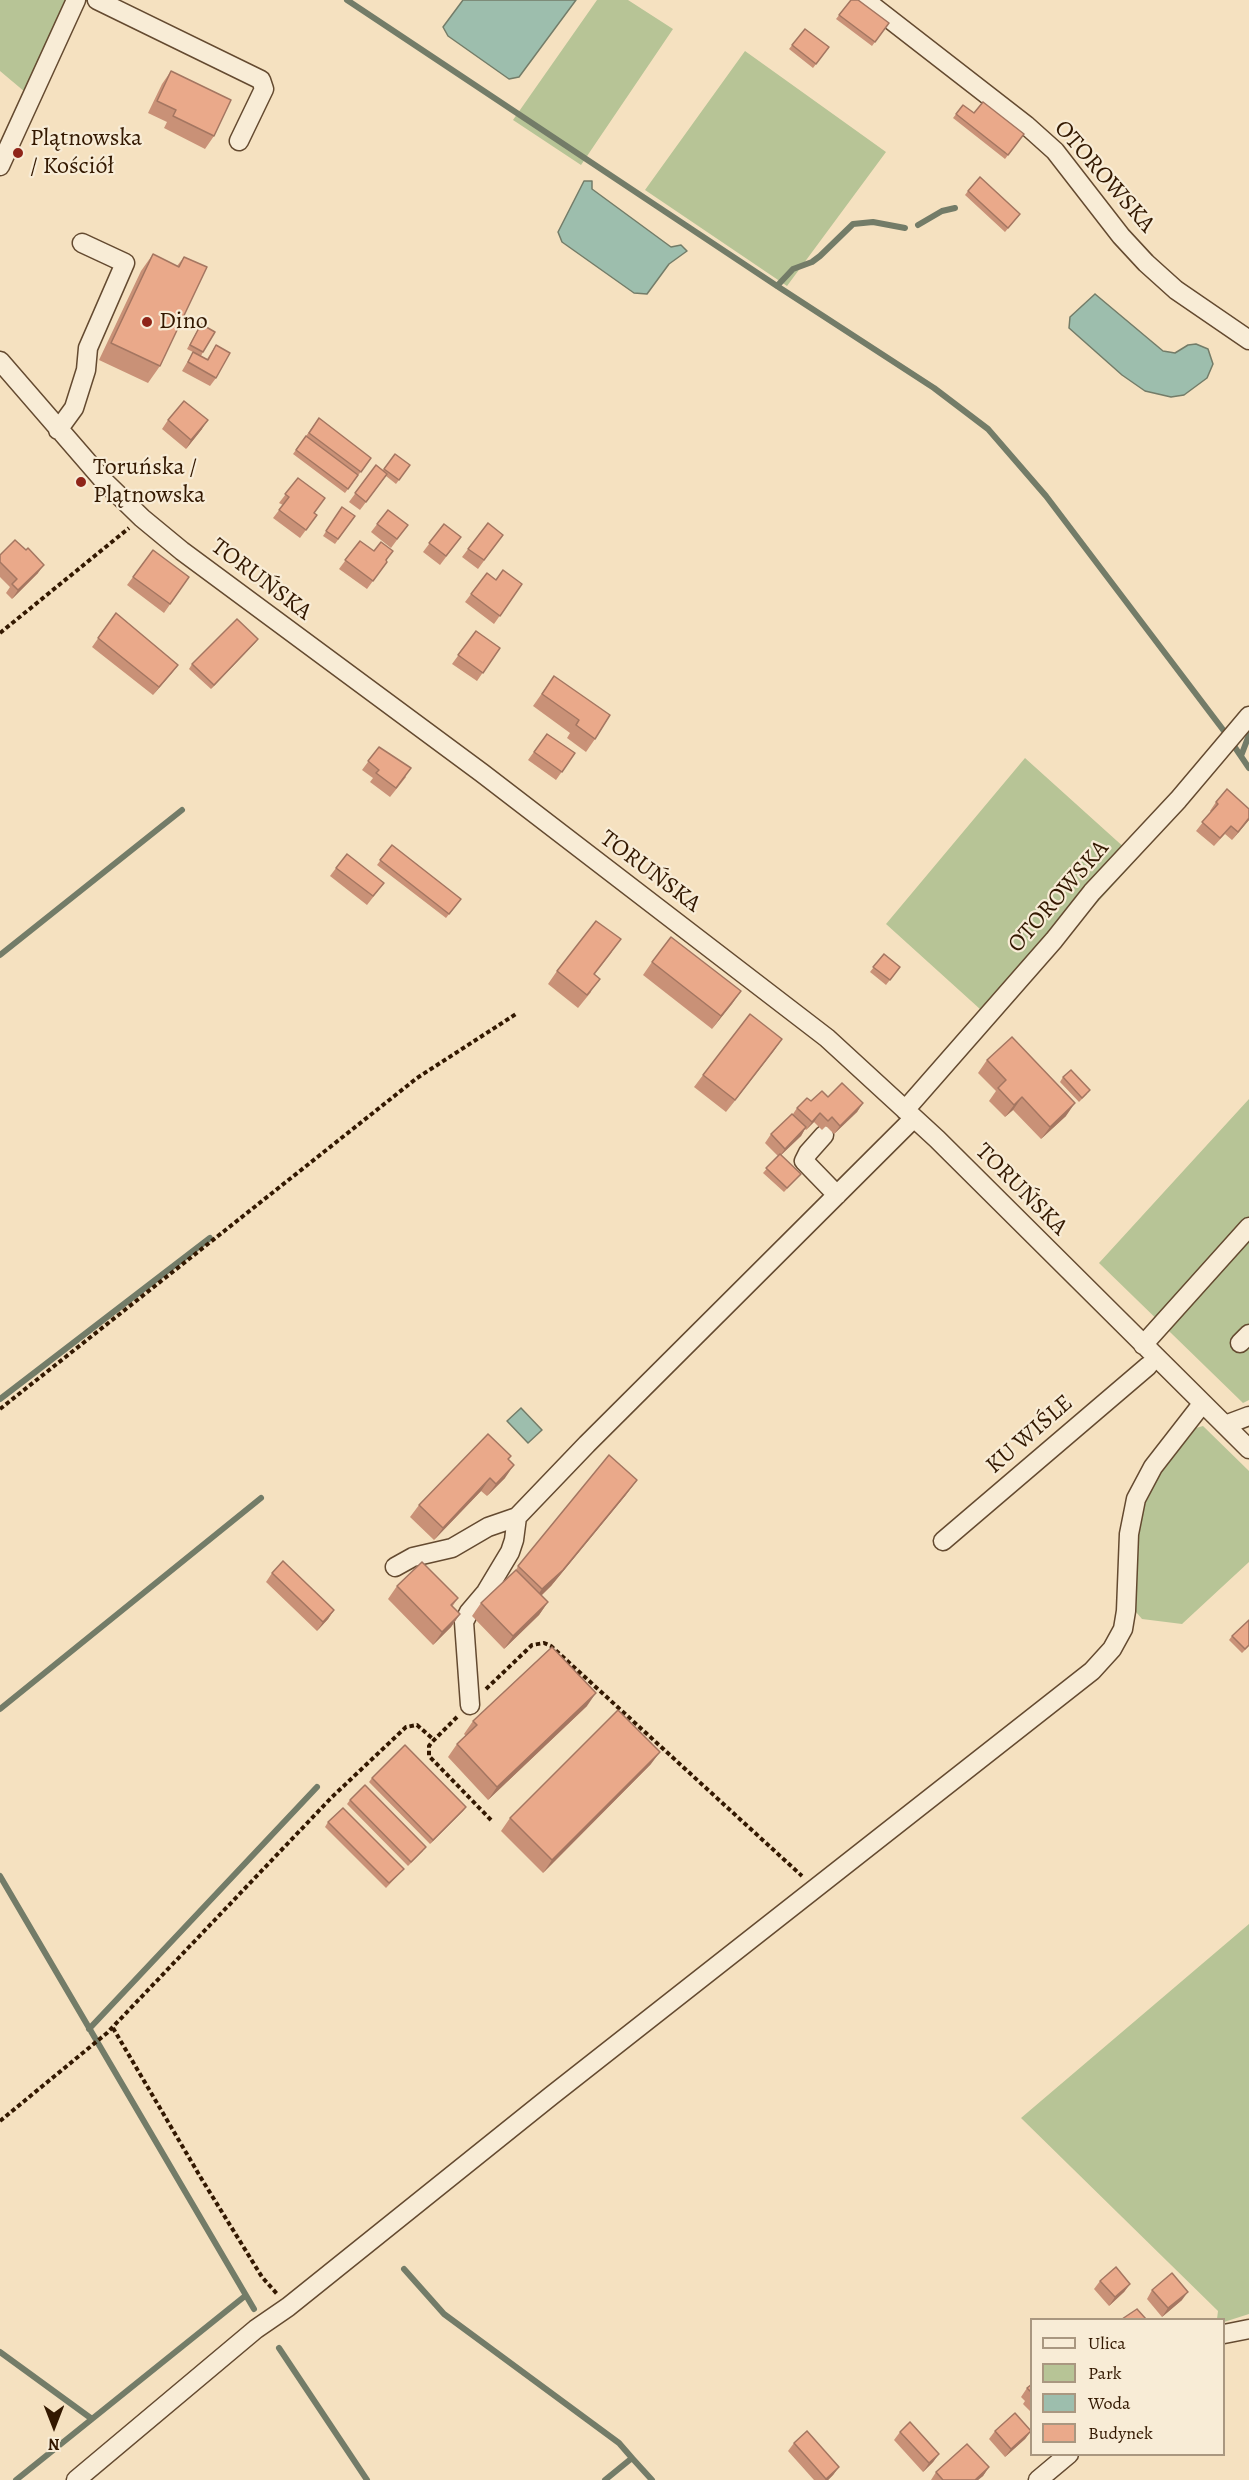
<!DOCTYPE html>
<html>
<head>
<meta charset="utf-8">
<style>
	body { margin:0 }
	#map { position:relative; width:1249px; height:2480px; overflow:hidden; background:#f5e1c0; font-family:Alegreya,serif }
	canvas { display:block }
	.legend { position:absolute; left:1030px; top:2318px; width:195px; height:138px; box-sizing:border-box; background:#f8ecd6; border:2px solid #a99780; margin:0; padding:8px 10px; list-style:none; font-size:18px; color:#331800 }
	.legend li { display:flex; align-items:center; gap:12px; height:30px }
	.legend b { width:30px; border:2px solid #a99780 }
	.north { position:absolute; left:24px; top:2396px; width:60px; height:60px; -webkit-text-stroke:4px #f8ecd6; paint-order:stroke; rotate:180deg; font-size:16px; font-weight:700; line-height:24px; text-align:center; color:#331800 }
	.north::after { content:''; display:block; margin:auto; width:21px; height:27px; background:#331800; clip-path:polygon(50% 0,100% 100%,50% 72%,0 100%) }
</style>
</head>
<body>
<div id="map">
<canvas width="1249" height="2480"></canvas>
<ul class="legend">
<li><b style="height:8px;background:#f8ecd6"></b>Ulica</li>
<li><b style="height:16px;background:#b7c496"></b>Park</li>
<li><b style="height:16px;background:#9dbead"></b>Woda</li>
<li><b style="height:16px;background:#eaa98a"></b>Budynek</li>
</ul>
<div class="north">N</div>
</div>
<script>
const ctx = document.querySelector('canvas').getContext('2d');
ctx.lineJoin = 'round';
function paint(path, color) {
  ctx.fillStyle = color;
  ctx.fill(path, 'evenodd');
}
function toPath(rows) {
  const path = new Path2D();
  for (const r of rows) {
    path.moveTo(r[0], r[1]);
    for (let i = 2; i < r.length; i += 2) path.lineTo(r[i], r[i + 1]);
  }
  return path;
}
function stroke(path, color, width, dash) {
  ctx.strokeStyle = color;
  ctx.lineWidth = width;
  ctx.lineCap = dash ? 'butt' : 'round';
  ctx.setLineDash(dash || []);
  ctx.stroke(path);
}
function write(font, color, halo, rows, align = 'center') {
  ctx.font = font + ' Alegreya,serif';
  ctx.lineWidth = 4.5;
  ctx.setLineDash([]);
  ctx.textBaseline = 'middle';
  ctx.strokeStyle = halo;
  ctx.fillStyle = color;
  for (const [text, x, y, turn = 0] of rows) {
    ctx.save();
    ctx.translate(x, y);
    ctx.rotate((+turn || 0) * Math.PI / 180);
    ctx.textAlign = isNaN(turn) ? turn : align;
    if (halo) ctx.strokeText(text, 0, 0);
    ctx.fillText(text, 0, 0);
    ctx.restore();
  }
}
paint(toPath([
	[0,0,65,0,25,92,0,71],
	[597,0,628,0,673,29,581,165,513,120],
	[745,51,886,152,787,286,645,190],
	[1025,758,1137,859,991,1019,886,924],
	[1249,1099,1249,1400,1243,1403,1099,1263],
	[1203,1426,1249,1471,1249,1562,1182,1624,1142,1619,1136,1612,1138,1538,1145,1504,1160,1474,1196,1428],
	[1249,1924,1249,2314,1224,2322,1224,2320,1217,2319,1218,2311,1021,2118]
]), '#b7c496');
const water = toPath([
	[463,0,576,0,519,77,509,79,448,36,443,27,463,0],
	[584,181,592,181,592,189,671,247,681,245,687,251,669,264,647,294,634,293,562,242,558,232,584,181],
	[1095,294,1163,351,1175,353,1188,345,1196,344,1208,349,1213,364,1207,378,1184,395,1171,397,1145,391,1122,375,1069,328,1070,317,1095,294],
	[521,1408,542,1430,528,1443,507,1421,521,1408]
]);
paint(water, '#9dbead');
stroke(water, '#737c68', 1.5);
stroke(toPath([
	[347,0,777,286,934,388,988,429,1046,496,1224,731],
	[918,225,942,211,955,208],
	[777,286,793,269,812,262,820,256,853,224,873,222,905,228],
	[1234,746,1249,768],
	[1241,756,1249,735],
	[0,955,182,810],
	[0,1399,210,1238],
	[0,1709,261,1498],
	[0,1876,254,2309],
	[89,2029,317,1787],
	[404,2269,444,2314,619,2443,632,2458],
	[279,2348,367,2480],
	[0,2352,92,2419],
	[16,2480,245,2296],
	[605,2480,632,2458,652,2480]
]), '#737c68', 6);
const minor = toPath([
	[97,0,261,80,264,89,239,141],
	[865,0,1026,125,1055,151,1121,236,1146,263,1176,290,1249,340],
	[0,166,76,0],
	[0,361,104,481,142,518,182,551,482,773,827,1038,937,1139,1249,1449],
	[58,430,74,408,86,370,88,348,125,263,82,243],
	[905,1110,1054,940,1092,892,1178,800,1249,716],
	[824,1135,808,1153,804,1161,837,1195],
	[1240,1343,1249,1334],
	[1143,1345,1249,1227],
	[1225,1425,1249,1416],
	[943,1541,1148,1366],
	[395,1567,413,1557,452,1548,488,1527,517,1517,587,1444,914,1118],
	[470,1705,464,1622,469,1612,486,1592,510,1552,514,1540,517,1517],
	[1224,2334,1249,2329],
	[76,2480,256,2329,288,2307,551,2096,1092,1671,1112,1649,1123,1629,1126,1611,1129,1534,1136,1499,1153,1467,1202,1404],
	[1038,2480,1069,2454]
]);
stroke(minor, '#644a30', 21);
stroke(toPath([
	[0,633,129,528],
	[0,1409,417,1078,516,1014],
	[486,1689,532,1645,544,1643,551,1646,802,1876],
	[457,1717,432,1742,429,1746,429,1756,491,1820],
	[113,2028,201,2178,262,2277,278,2295],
	[0,2121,107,2033,332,1797,406,1727,417,1725,434,1740]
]), '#331800', 4, [4.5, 3]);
stroke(minor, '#f8ecd6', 18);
paint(toPath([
	[851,0,889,23,872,46,836,19],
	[805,29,829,47,813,68,789,49],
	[171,71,214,136,205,149,164,128,167,122,148,113,162,84],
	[963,105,974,113,1024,134,1005,159,953,118],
	[968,191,1020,214,1005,232,965,195],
	[153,254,177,266,184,257,160,366,148,383,99,360,141,271],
	[201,324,203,352,201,356,207,359,216,345,216,378,210,386,182,371,193,352,187,349],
	[319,418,371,458,345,493,293,454],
	[168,420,202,429,186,449,162,429],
	[395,454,410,465,396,484,386,476,360,510,349,502,376,465,383,470],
	[298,478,314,513,317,515,300,538,273,518,283,505,279,503],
	[342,507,355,516,335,544,323,536],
	[388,510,408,525,391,548,371,532],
	[488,523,497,543,478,569,462,557],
	[444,524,461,537,440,565,423,552],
	[360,541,387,562,367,589,339,569],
	[26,550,38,573,12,599,6,593,10,587,0,577,0,555],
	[153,550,189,577,164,613,127,585],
	[487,573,496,580,522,584,494,624,465,602],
	[116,613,178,665,153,695,92,647],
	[476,631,500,648,477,681,452,664],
	[258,639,255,643,211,689,189,669,192,664],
	[554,676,595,739,586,752,567,738,570,733,533,706],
	[547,734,575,753,556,780,528,760],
	[379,747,406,777,390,797,370,782,373,778,362,770],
	[1216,802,1249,809,1249,820,1232,840,1225,834,1214,846,1196,831,1211,812,1210,811],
	[392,845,461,899,446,918,377,865],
	[336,868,378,891,367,905,330,876],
	[612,952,594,975,591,992,578,1008,548,984,557,971],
	[884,954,900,967,886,985,870,972],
	[652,962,741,991,712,1029,643,975],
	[782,1039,726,1112,694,1087,703,1075],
	[987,1060,1066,1116,1041,1139,1013,1110,1005,1117,989,1101,996,1091,978,1073],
	[1063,1077,1087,1094,1079,1102,1060,1082],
	[828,1097,863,1103,857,1112,834,1134,826,1126,822,1130,814,1122,806,1130,805,1129,801,1136,781,1155,801,1174,784,1192,763,1173,778,1156,765,1143,771,1134,793,1114,797,1108,811,1101],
	[511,1456,508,1460,505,1478,487,1496,481,1491,434,1540,410,1517,419,1505],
	[637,1480,625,1496,551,1586,541,1596,548,1602,539,1615,504,1649,472,1616,481,1603,516,1570,518,1566],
	[272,1573,334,1610,328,1619,317,1631,266,1582],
	[397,1586,458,1598,452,1607,460,1614,451,1627,433,1645,388,1599],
	[1249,1620,1249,1646,1242,1653,1229,1640,1232,1636],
	[587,1706,488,1800,448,1757,457,1744,466,1736,464,1734,473,1721],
	[651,1764,543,1873,501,1831,510,1818],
	[372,1778,466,1807,463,1811,430,1844,369,1782],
	[350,1800,423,1851,408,1866,347,1804],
	[328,1822,404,1869,386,1888,325,1827],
	[1100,2281,1130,2284,1124,2292,1109,2306,1094,2289],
	[1152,2290,1182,2300,1162,2317,1147,2299],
	[1032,2384,1032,2413,1023,2404,1025,2401,1021,2397,1027,2388],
	[995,2431,1031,2431,1025,2439,1005,2457,989,2439],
	[900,2432,939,2454,933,2462,923,2472,894,2440],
	[794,2443,839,2467,833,2475,828,2480,814,2480,788,2451],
	[989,2467,983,2476,978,2480,931,2480,936,2472]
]), '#c99177');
paint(toPath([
	[208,420,202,429,186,449,191,440],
	[44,565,38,573,12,599,18,590],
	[258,639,255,643,211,689,214,685],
	[178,665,172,673,153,695,159,687],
	[1249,818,1249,820,1232,840,1238,832],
	[741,991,732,1004,712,1029,721,1016],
	[782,1039,773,1052,726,1112,735,1100],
	[1022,1097,1013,1110,1005,1117,1014,1105],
	[863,1103,857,1112,834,1134,840,1126],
	[1075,1103,1066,1116,1041,1139,1050,1127],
	[820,1113,814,1122,806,1130,812,1122],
	[806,1127,801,1136,779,1157,785,1149],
	[514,1465,505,1478,487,1496,496,1484],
	[490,1478,481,1491,434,1540,443,1528],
	[637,1480,625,1496,551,1586,530,1606,542,1589],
	[548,1602,539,1615,504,1649,513,1636],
	[334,1610,328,1619,317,1631,323,1622],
	[460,1614,451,1627,433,1645,442,1632],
	[596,1693,587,1706,488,1800,497,1787],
	[660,1752,651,1764,543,1873,552,1860],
	[466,1807,463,1811,430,1844,433,1840],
	[1130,2284,1124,2292,1109,2306,1115,2297],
	[1188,2292,1182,2300,1162,2317,1168,2308],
	[1031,2431,1025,2439,1005,2457,1011,2449],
	[939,2454,933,2462,923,2472,929,2463],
	[839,2467,833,2475,828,2480,825,2480],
	[989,2467,983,2476,978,2480,975,2480]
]), '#a47661');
const building = toPath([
	[851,0,858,0,889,23,875,42,839,15,851,0],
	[805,29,829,47,816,64,792,45,805,29],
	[171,71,231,100,214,136,173,116,176,110,157,101,171,71],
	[983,102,1024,134,1008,155,956,114,963,105,974,113,983,102],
	[980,177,1020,214,1008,228,968,191,980,177],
	[153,254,179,267,184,257,207,267,160,366,111,343,153,254],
	[201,324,215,332,203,352,190,345,201,324],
	[216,345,230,353,216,378,188,362,193,352,208,360,216,345],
	[184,401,208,420,191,440,168,420,184,401],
	[319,418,371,458,361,472,309,433,319,418],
	[306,436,358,475,348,489,296,450,306,436],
	[395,454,410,465,399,480,384,469,395,454],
	[376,465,387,474,366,502,355,493,376,465],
	[298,478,325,498,314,513,317,515,306,530,279,510,289,497,285,494,298,478],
	[342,507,355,516,338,539,326,531,342,507],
	[388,510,408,525,397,539,377,524,388,510],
	[488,523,503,535,484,560,468,549,488,523],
	[444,524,461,537,446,556,429,543,444,524],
	[15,540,26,550,28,548,44,565,18,590,12,584,17,579,0,562,0,555,15,540],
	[360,541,374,551,381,542,393,551,386,560,387,562,373,581,345,560,360,541],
	[153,550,189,577,170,604,133,577,153,550],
	[503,570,522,584,500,616,471,594,487,573,496,580,503,570],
	[116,613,178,665,159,687,98,638,116,613],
	[237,619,258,639,214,685,192,664,237,619],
	[476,631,500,648,483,673,458,655,476,631],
	[554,676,610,715,595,739,576,725,579,720,542,694,554,676],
	[547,734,575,753,562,772,534,752,547,734],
	[379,747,411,768,396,788,376,773,379,770,368,761,379,747],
	[1227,789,1249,809,1249,818,1238,832,1231,826,1220,838,1202,822,1218,804,1216,802,1227,789],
	[392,845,461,899,449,914,380,860,392,845],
	[347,854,384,883,373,896,336,868,347,854],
	[596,921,621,939,594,974,600,979,587,995,557,971,596,921],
	[671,937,741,991,721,1016,652,962,671,937],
	[884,954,900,967,890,980,873,967,884,954],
	[750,1014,782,1039,735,1100,703,1075,750,1014],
	[1012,1037,1075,1103,1050,1127,1022,1097,1014,1105,998,1088,1006,1080,987,1060,1012,1037],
	[1071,1070,1090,1090,1082,1098,1063,1077,1071,1070],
	[842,1083,863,1103,840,1126,832,1117,828,1121,820,1113,812,1122,797,1108,807,1098,811,1101,822,1091,828,1097,842,1083],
	[792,1114,806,1127,785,1149,771,1134,792,1114],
	[780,1154,801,1174,787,1188,766,1168,780,1154],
	[488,1434,511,1456,508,1459,514,1465,496,1484,490,1478,443,1528,419,1505,488,1434],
	[609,1455,637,1480,563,1570,542,1589,518,1566,609,1455],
	[283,1561,334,1610,323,1622,272,1573,283,1561],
	[422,1562,458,1598,451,1605,460,1614,442,1632,397,1586,422,1562],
	[516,1570,548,1602,513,1636,481,1603,516,1570],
	[1249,1620,1249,1645,1245,1649,1232,1636,1249,1620],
	[552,1647,596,1693,497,1787,457,1744,477,1725,473,1721,552,1647],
	[618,1710,660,1752,552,1860,510,1818,618,1710],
	[405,1745,466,1807,433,1840,372,1778,405,1745],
	[365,1785,426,1847,411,1862,350,1800,365,1785],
	[343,1808,404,1869,389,1883,328,1822,343,1808],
	[1116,2267,1130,2284,1115,2297,1100,2281,1116,2267],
	[1172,2273,1188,2292,1168,2308,1152,2290,1172,2273],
	[1137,2309,1146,2319,1122,2319,1137,2309],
	[1032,2384,1032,2393,1027,2388,1032,2384],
	[1015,2413,1031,2431,1011,2449,995,2431,1015,2413],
	[910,2422,939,2454,929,2463,900,2432,910,2422],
	[807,2431,839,2467,826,2479,794,2443,807,2431],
	[967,2444,989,2467,975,2480,943,2480,936,2472,967,2444]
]);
paint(building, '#eaa98a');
stroke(building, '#a47661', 1.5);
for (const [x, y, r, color] of [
	[18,153,6,"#8f2418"],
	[147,322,6,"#8f2418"],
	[81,482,6,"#8f2418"]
]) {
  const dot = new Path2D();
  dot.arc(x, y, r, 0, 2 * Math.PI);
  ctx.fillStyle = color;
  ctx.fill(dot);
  stroke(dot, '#f8ecd6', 2);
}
write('24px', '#331800', '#f8ecd6', [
	["Plątnowska",30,139],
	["/ Kościół",30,167],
	["Dino",159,322],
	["Toruńska /",93,468],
	["Plątnowska",93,496]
], 'left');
write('24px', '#331800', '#f8ecd6', [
	["OTOROWSKA",1104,177,49],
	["TORUŃSKA",261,580,37],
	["TORUŃSKA",650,872,37],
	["OTOROWSKA",1059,897,-49],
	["TORUŃSKA",1021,1190,45],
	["KU WIŚLE",1030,1435,-41]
]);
</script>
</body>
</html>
